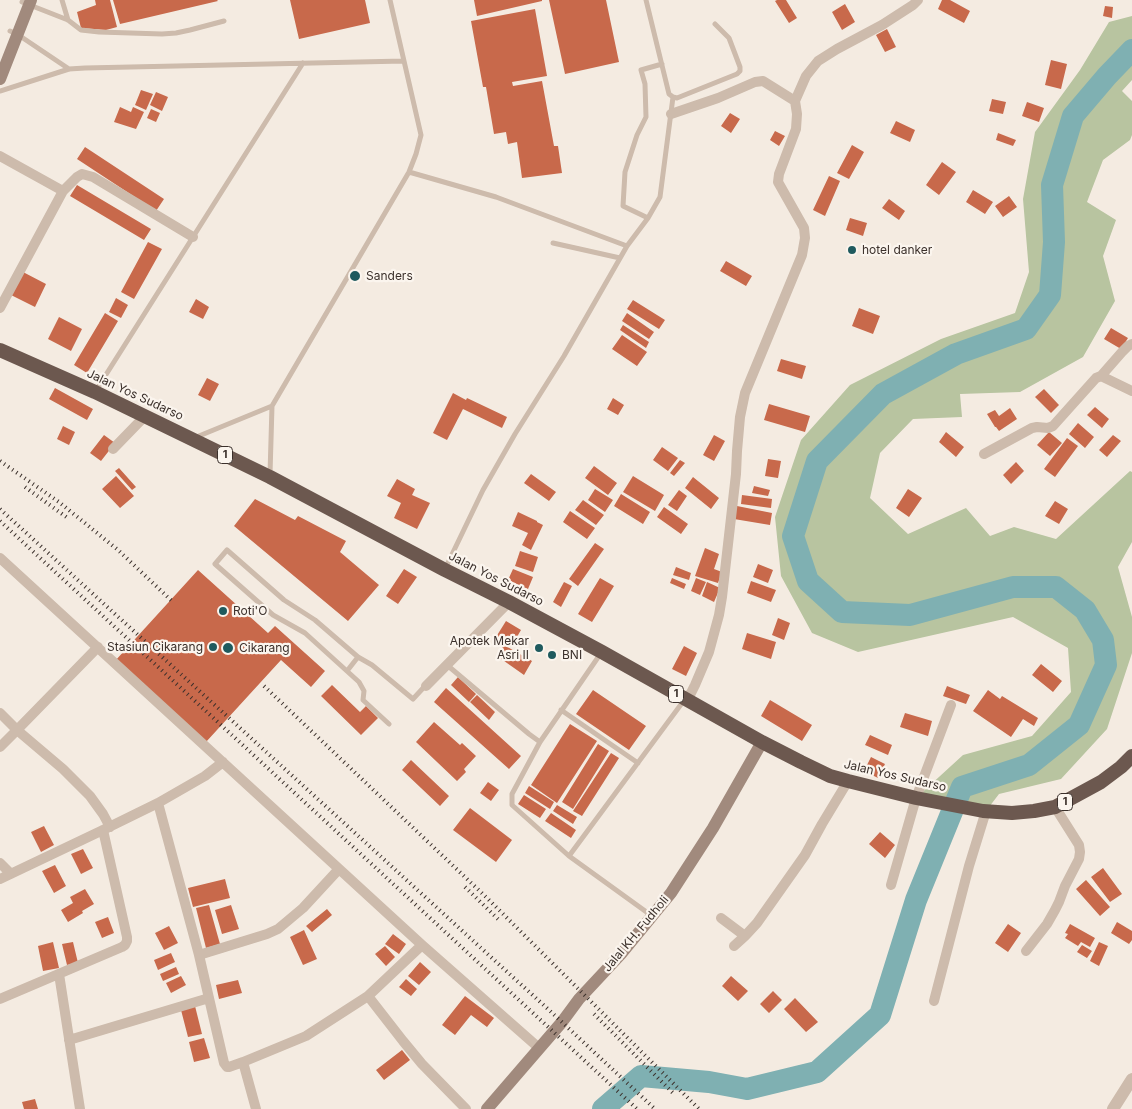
<!DOCTYPE html>
<html>
<head>
<meta charset="utf-8">
<style>
	body { margin:0 }
	canvas { display:block; background:#f4ebe1 }
</style>
</head>
<body>
<canvas width="1132" height="1109"></canvas>
<script>
const ctx = document.querySelector('canvas').getContext('2d');
ctx.lineJoin = 'round';
function paint(path, color) {
  ctx.fillStyle = color;
  ctx.fill(path, 'evenodd');
}
function toPath(rows) {
  const path = new Path2D();
  for (const r of rows) {
    path.moveTo(r[0], r[1]);
    for (let i = 2; i < r.length; i += 2) path.lineTo(r[i], r[i + 1]);
  }
  return path;
}
function stroke(path, color, width, dash) {
  ctx.strokeStyle = color;
  ctx.lineWidth = width;
  ctx.lineCap = dash ? 'butt' : 'round';
  ctx.setLineDash(dash || []);
  ctx.stroke(path);
}
function write(font, color, halo, rows, align = 'center') {
  ctx.font = font + ' Inter,sans-serif';
  ctx.lineWidth = 4.5;
  ctx.setLineDash([]);
  ctx.textBaseline = 'middle';
  ctx.strokeStyle = halo;
  ctx.fillStyle = color;
  for (const [text, x, y, turn = 0] of rows) {
    ctx.save();
    ctx.translate(x, y);
    ctx.rotate((+turn || 0) * Math.PI / 180);
    ctx.textAlign = isNaN(turn) ? turn : align;
    if (halo) ctx.strokeText(text, 0, 0);
    ctx.fillText(text, 0, 0);
    ctx.restore();
  }
}
paint(toPath([
	[1132,16,1132,80,1122,91,1132,101,1132,135,1130,140,1103,160,1087,202,1116,220,1103,256,1115,301,1083,357,1020,392,960,394,962,417,913,419,880,453,870,498,908,534,966,508,990,536,1014,527,1056,539,1130,471,1132,472,1132,542,1118,567,1132,617,1132,653,1107,729,1061,779,999,794,986,811,916,798,963,755,1032,736,1071,692,1068,648,1013,617,858,652,812,633,781,576,775,517,801,440,850,385,941,339,1015,313,1029,272,1023,199,1035,132,1080,70,1109,22]
]), '#b8c4a0');
stroke(toPath([
	[603,1109,641,1076,709,1082,747,1089,817,1072,880,1015,916,900,962,787,1029,765,1079,725,1106,665,1103,640,1085,610,1056,587,1013,587,910,615,842,612,808,581,793,536,817,461,883,394,956,354,1026,329,1050,295,1054,242,1052,185,1073,116,1107,76,1132,50]
]), '#7fb0b2', 22);
paint(toPath([
	[95,0,110,0,117,27,106,30,81,28,77,12,96,5],
	[113,0,217,0,218,1,120,24],
	[290,0,365,0,370,23,299,39],
	[474,0,542,0,542,1,477,16],
	[549,0,606,0,619,62,565,74],
	[777,0,786,0,797,18,789,23,775,1],
	[942,0,950,0,970,11,964,23,938,9],
	[845,4,855,22,842,30,832,12],
	[1105,6,1113,7,1112,18,1103,16],
	[535,9,547,76,512,82,513,86,542,81,554,146,558,146,562,173,522,178,517,142,508,144,506,132,494,134,486,87,483,87,471,21],
	[887,29,896,47,885,52,876,35],
	[1051,60,1067,64,1061,89,1045,85],
	[141,90,153,94,146,110,135,105],
	[156,92,168,97,162,111,150,105],
	[992,99,1006,102,1003,114,989,111],
	[1027,102,1044,108,1039,122,1022,116],
	[120,107,131,112,133,107,144,112,136,129,114,122],
	[151,109,160,113,156,122,147,118],
	[730,113,740,119,731,133,721,126],
	[896,121,915,130,910,142,890,133],
	[775,131,785,136,779,146,770,140],
	[998,133,1016,140,1013,146,996,140],
	[852,145,864,152,849,179,837,173],
	[85,147,164,199,156,211,77,159],
	[942,162,956,172,939,195,926,185],
	[829,176,840,181,825,216,813,210],
	[77,185,151,229,144,240,70,196],
	[973,190,993,202,985,214,966,202],
	[1009,196,1017,207,1003,217,995,206],
	[889,199,905,211,899,220,882,208],
	[850,218,867,223,863,236,846,230],
	[148,242,162,249,134,299,121,292],
	[726,261,752,276,746,286,720,271],
	[23,272,46,284,35,307,11,295],
	[116,298,128,305,121,318,109,312],
	[196,299,209,307,203,319,189,312],
	[633,300,665,320,659,329,627,309],
	[859,308,880,316,873,334,852,326],
	[105,313,118,321,87,373,74,365],
	[627,313,654,332,649,339,622,321],
	[59,317,82,329,71,351,48,339],
	[623,325,649,342,646,348,620,330],
	[1111,328,1128,338,1121,349,1104,339],
	[622,335,647,352,637,366,612,349],
	[781,359,806,366,802,379,777,371],
	[207,378,219,384,210,401,198,395],
	[55,388,93,409,87,420,49,399],
	[1044,389,1059,405,1051,413,1035,397],
	[453,393,466,400,467,398,507,417,502,428,463,409,447,440,433,433],
	[613,398,624,405,618,415,607,409],
	[769,404,810,416,805,432,764,420],
	[1095,407,1109,419,1102,428,1087,415],
	[1010,408,1017,419,999,431,996,427,995,427,987,414,995,410,999,416],
	[1078,423,1094,437,1085,448,1069,434],
	[63,426,75,432,69,445,57,439],
	[946,432,964,447,956,457,939,442],
	[1049,432,1062,443,1050,456,1037,445],
	[104,435,115,443,101,461,90,453],
	[714,435,725,441,714,461,703,455],
	[1113,435,1121,441,1107,457,1099,450],
	[1067,438,1078,446,1055,477,1044,469],
	[662,447,678,458,668,471,653,460],
	[768,459,781,461,778,478,765,476],
	[680,460,685,463,674,476,670,473],
	[1016,462,1024,471,1011,484,1003,475],
	[594,466,617,483,608,495,585,478],
	[119,468,136,487,132,490,115,471],
	[531,474,556,492,549,501,524,483],
	[116,476,134,496,120,508,102,489],
	[633,476,664,495,655,511,623,492],
	[693,477,719,498,711,509,685,488],
	[397,479,415,489,412,495,430,503,417,529,394,518,401,503,387,496],
	[754,486,770,490,768,496,752,493],
	[595,489,613,500,605,512,588,500],
	[908,489,922,498,909,517,896,508],
	[679,490,687,496,677,511,668,505],
	[621,494,650,512,643,524,614,506],
	[742,495,772,499,771,508,741,504],
	[255,499,295,520,298,516,346,541,340,552,379,585,348,621,234,526],
	[583,500,604,515,596,525,575,510],
	[1055,501,1068,509,1059,524,1045,516],
	[737,506,772,513,770,525,734,519],
	[664,507,688,524,681,534,657,517],
	[570,511,595,528,587,539,563,522],
	[518,512,537,521,537,522,543,525,531,550,522,545,528,533,512,526],
	[595,543,604,549,578,586,569,579],
	[705,548,719,554,714,569,722,572,718,583,695,576],
	[520,551,538,557,533,572,515,566],
	[758,564,773,570,768,583,753,577],
	[676,567,691,573,689,580,673,575],
	[404,569,417,577,398,604,386,596],
	[513,569,533,577,528,589,508,580],
	[198,570,268,633,275,626,325,671,311,687,281,660,206,742,115,661],
	[600,578,614,586,592,622,578,614],
	[672,578,686,584,684,589,670,583],
	[696,578,706,582,700,595,691,591],
	[751,581,776,590,771,602,747,593],
	[564,582,572,586,561,607,553,602],
	[707,582,720,588,714,602,702,596],
	[778,618,790,623,784,640,772,635],
	[506,621,521,630,511,647,496,637],
	[747,633,776,642,771,659,742,649],
	[504,645,532,661,524,675,497,656],
	[684,646,697,653,686,676,672,669],
	[1041,664,1062,681,1053,692,1032,675],
	[458,677,476,694,469,702,451,685],
	[332,685,360,712,366,706,378,718,361,735,321,696],
	[947,686,970,695,966,704,943,696],
	[446,688,521,756,509,769,434,702],
	[593,690,646,726,629,750,576,714],
	[988,690,1000,699,1002,696,1038,718,1034,726,1023,719,1011,737,973,711],
	[477,695,495,712,489,720,470,702],
	[770,700,812,725,802,741,761,716],
	[905,713,932,721,928,736,900,727],
	[434,722,460,745,462,743,476,756,464,769,466,772,457,781,416,742],
	[570,724,597,741,557,803,531,785],
	[870,735,892,745,888,755,865,745],
	[598,744,609,751,573,809,562,802],
	[611,753,619,758,582,816,573,811],
	[871,757,885,764,878,778,864,771],
	[411,760,449,796,440,806,402,770],
	[488,782,499,790,491,801,480,793],
	[529,786,554,802,550,809,525,793],
	[524,795,546,809,540,818,518,804],
	[557,805,577,817,573,824,553,811],
	[470,808,512,840,496,862,453,830],
	[551,813,576,830,571,838,545,821],
	[44,826,54,845,41,852,31,832],
	[880,832,895,845,885,858,869,844],
	[83,849,93,868,81,874,71,854],
	[55,865,66,886,54,893,42,871],
	[1103,868,1122,894,1110,902,1091,877],
	[225,879,230,898,193,907,188,888],
	[1086,880,1110,907,1100,916,1076,889],
	[85,889,94,904,82,911,83,913,68,922,61,910,73,903,70,897],
	[209,905,220,944,206,948,196,908],
	[231,905,239,929,222,934,215,910],
	[327,909,332,915,312,932,306,926],
	[108,917,114,933,102,938,95,922],
	[1117,922,1132,931,1132,940,1129,944,1111,933],
	[1008,924,1021,933,1008,952,995,943],
	[1070,924,1095,938,1090,947,1081,942,1078,946,1065,938,1068,934,1065,933],
	[169,926,178,943,164,950,155,933],
	[304,930,317,959,303,965,290,937],
	[393,934,406,944,399,954,385,944],
	[53,942,59,968,43,971,38,946],
	[73,942,78,963,67,965,62,944],
	[1099,942,1108,946,1099,966,1090,961],
	[1082,945,1092,951,1087,958,1077,952],
	[385,946,395,957,386,966,375,954],
	[171,953,175,962,158,970,154,960],
	[420,962,431,972,419,985,408,976],
	[176,967,179,974,163,981,160,974],
	[181,976,186,985,171,993,166,983],
	[731,976,748,991,738,1001,722,986],
	[406,979,417,989,411,996,399,987],
	[238,980,242,993,219,999,216,985],
	[773,991,782,1000,769,1013,760,1004],
	[465,996,494,1018,487,1027,471,1015,455,1035,442,1025],
	[795,998,818,1022,806,1032,784,1009],
	[195,1006,202,1034,188,1037,181,1010],
	[204,1038,210,1058,194,1062,189,1042],
	[402,1050,410,1060,384,1080,376,1070],
	[35,1099,38,1109,24,1109,22,1102]
]), '#c8694b');
stroke(toPath([
	[62,0,68,20],
	[646,0,669,94,673,97,677,98,737,74,740,71,740,67,729,38,715,24],
	[22,2,68,20,81,30,99,32,162,34,176,33,190,30,224,21],
	[10,31,17,34,69,69],
	[0,91,69,69,85,68,404,61],
	[409,172,496,197,627,246],
	[648,218,623,206,625,172,637,135,646,117,645,84,641,70,662,64],
	[553,243,620,258],
	[95,392,303,63],
	[194,438,272,406],
	[270,474,272,406,409,172,416,154,421,135,390,0],
	[445,569,483,490,515,434,564,356,627,246,648,218,660,197,673,97],
	[447,665,529,734,540,742,601,653],
	[347,671,358,657],
	[561,710,638,763],
	[389,724,363,700,364,691,359,682,305,633,273,615,215,564,227,550,284,600,315,620,358,657,372,665,413,699,425,686],
	[540,742,512,794,512,805,569,856,652,916],
	[569,856,685,699]
]), '#cdbbac', 5);
stroke(toPath([
	[671,114,718,98,755,82,763,81,795,101],
	[0,156,63,191,0,308],
	[63,191,77,177,82,174,93,177,193,237],
	[1101,376,1122,352,1128,346,1132,344],
	[113,449,145,416],
	[984,454,1032,428,1037,427,1048,428,1053,426,1096,378,1101,376,1132,391],
	[0,558,422,945,539,1048],
	[426,686,509,602],
	[685,699,691,693,695,685,709,652,719,615,722,597,736,474,737,451,740,417,745,393,802,255,805,238,804,228,778,182,779,174,796,129,797,114,795,101,806,76,818,61,837,49,882,25,913,5,918,0],
	[0,713,17,730,63,769,90,796,103,814,110,827],
	[0,747,17,730,98,647],
	[158,803,199,955,224,1063,227,1067,229,1067,243,1062,306,1036,368,996,422,945],
	[0,863,11,874],
	[0,879,103,830,158,803,205,776,223,762],
	[891,885,916,798,951,705],
	[721,918,745,936,757,923,805,855,822,824,848,781],
	[734,946,745,936],
	[1026,951,1047,924,1055,910,1059,902,1065,886,1079,859,1080,852,1079,845,1055,807],
	[199,955,267,934,278,929,303,908,339,869],
	[59,974,80,1109],
	[368,996,403,1041,422,1064,466,1109],
	[0,999,122,947,125,945,127,941,127,937,103,830],
	[934,1001,969,866,986,811],
	[69,1040,209,998],
	[243,1062,256,1109]
]), '#cdbbac', 10);
stroke(toPath([
	[1113,1109,1132,1079]
]), '#cdbbac', 12);
stroke(toPath([
	[0,79,31,0],
	[487,1109,562,1022,579,999,621,954,671,893,713,828,762,742]
]), '#a18a7d', 12);
stroke(toPath([
	[0,350,95,392,270,477,445,570,509,602,602,652,762,742,801,762,830,776,848,781,916,798,983,811,1012,813,1034,811,1055,807,1101,782,1121,767,1132,756]
]), '#6c584f', 14);
stroke(toPath([
	[0,461,59,502,118,550,174,603],
	[25,487,69,519],
	[0,509,549,1010,655,1109],
	[0,521,637,1109],
	[264,686,486,897,699,1109],
	[465,887,498,919],
	[594,1014,673,1093]
]), '#3b302b', 4, [1, 4]);
for (const [x, y, r, color] of [
	[852,250,5,"#1f5a5e"],
	[355,276,6,"#1f5a5e"],
	[223,611,5,"#1f5a5e"],
	[213,647,5,"#1f5a5e"],
	[228,648,6,"#1f5a5e"],
	[539,648,5,"#1f5a5e"],
	[552,655,5,"#1f5a5e"]
]) {
  const dot = new Path2D();
  dot.arc(x, y, r, 0, 2 * Math.PI);
  ctx.fillStyle = color;
  ctx.fill(dot);
  stroke(dot, '#fbf5ee', 2);
}
for (const [x, y, w] of [
	[225,455,15],
	[676,694,15],
	[1065,802,15]
]) {
  const box = new Path2D();
  box.roundRect(x - w / 2, y - 8.5, w, 17, 4);
  ctx.fillStyle = '#fbf5ee';
  ctx.fill(box);
  stroke(box, '#3b302b', 1);
}
write('bold 11px', '#3b302b', null, [
	["1",225,455],
	["1",676,694],
	["1",1065,802]
]);
write('12px', '#3b302b', '#fbf5ee', [
	["hotel danker",862,250],
	["Sanders",366,276],
	["Roti'O",233,611],
	["Apotek Mekar",529,641,"right"],
	["Asri II",529,655,"right"],
	["Stasiun Cikarang",203,647,"right"],
	["Cikarang",239,648],
	["BNI",562,655]
], 'left');
write('12px', '#3b302b', '#fbf5ee', [
	["Jalan Yos Sudarso",135,395,25],
	["Jalan Yos Sudarso",496,579,27],
	["Jalan Yos Sudarso",895,776,13],
	["Jalal KH. Fudholi",636,934,-50]
]);
</script>
</body>
</html>
